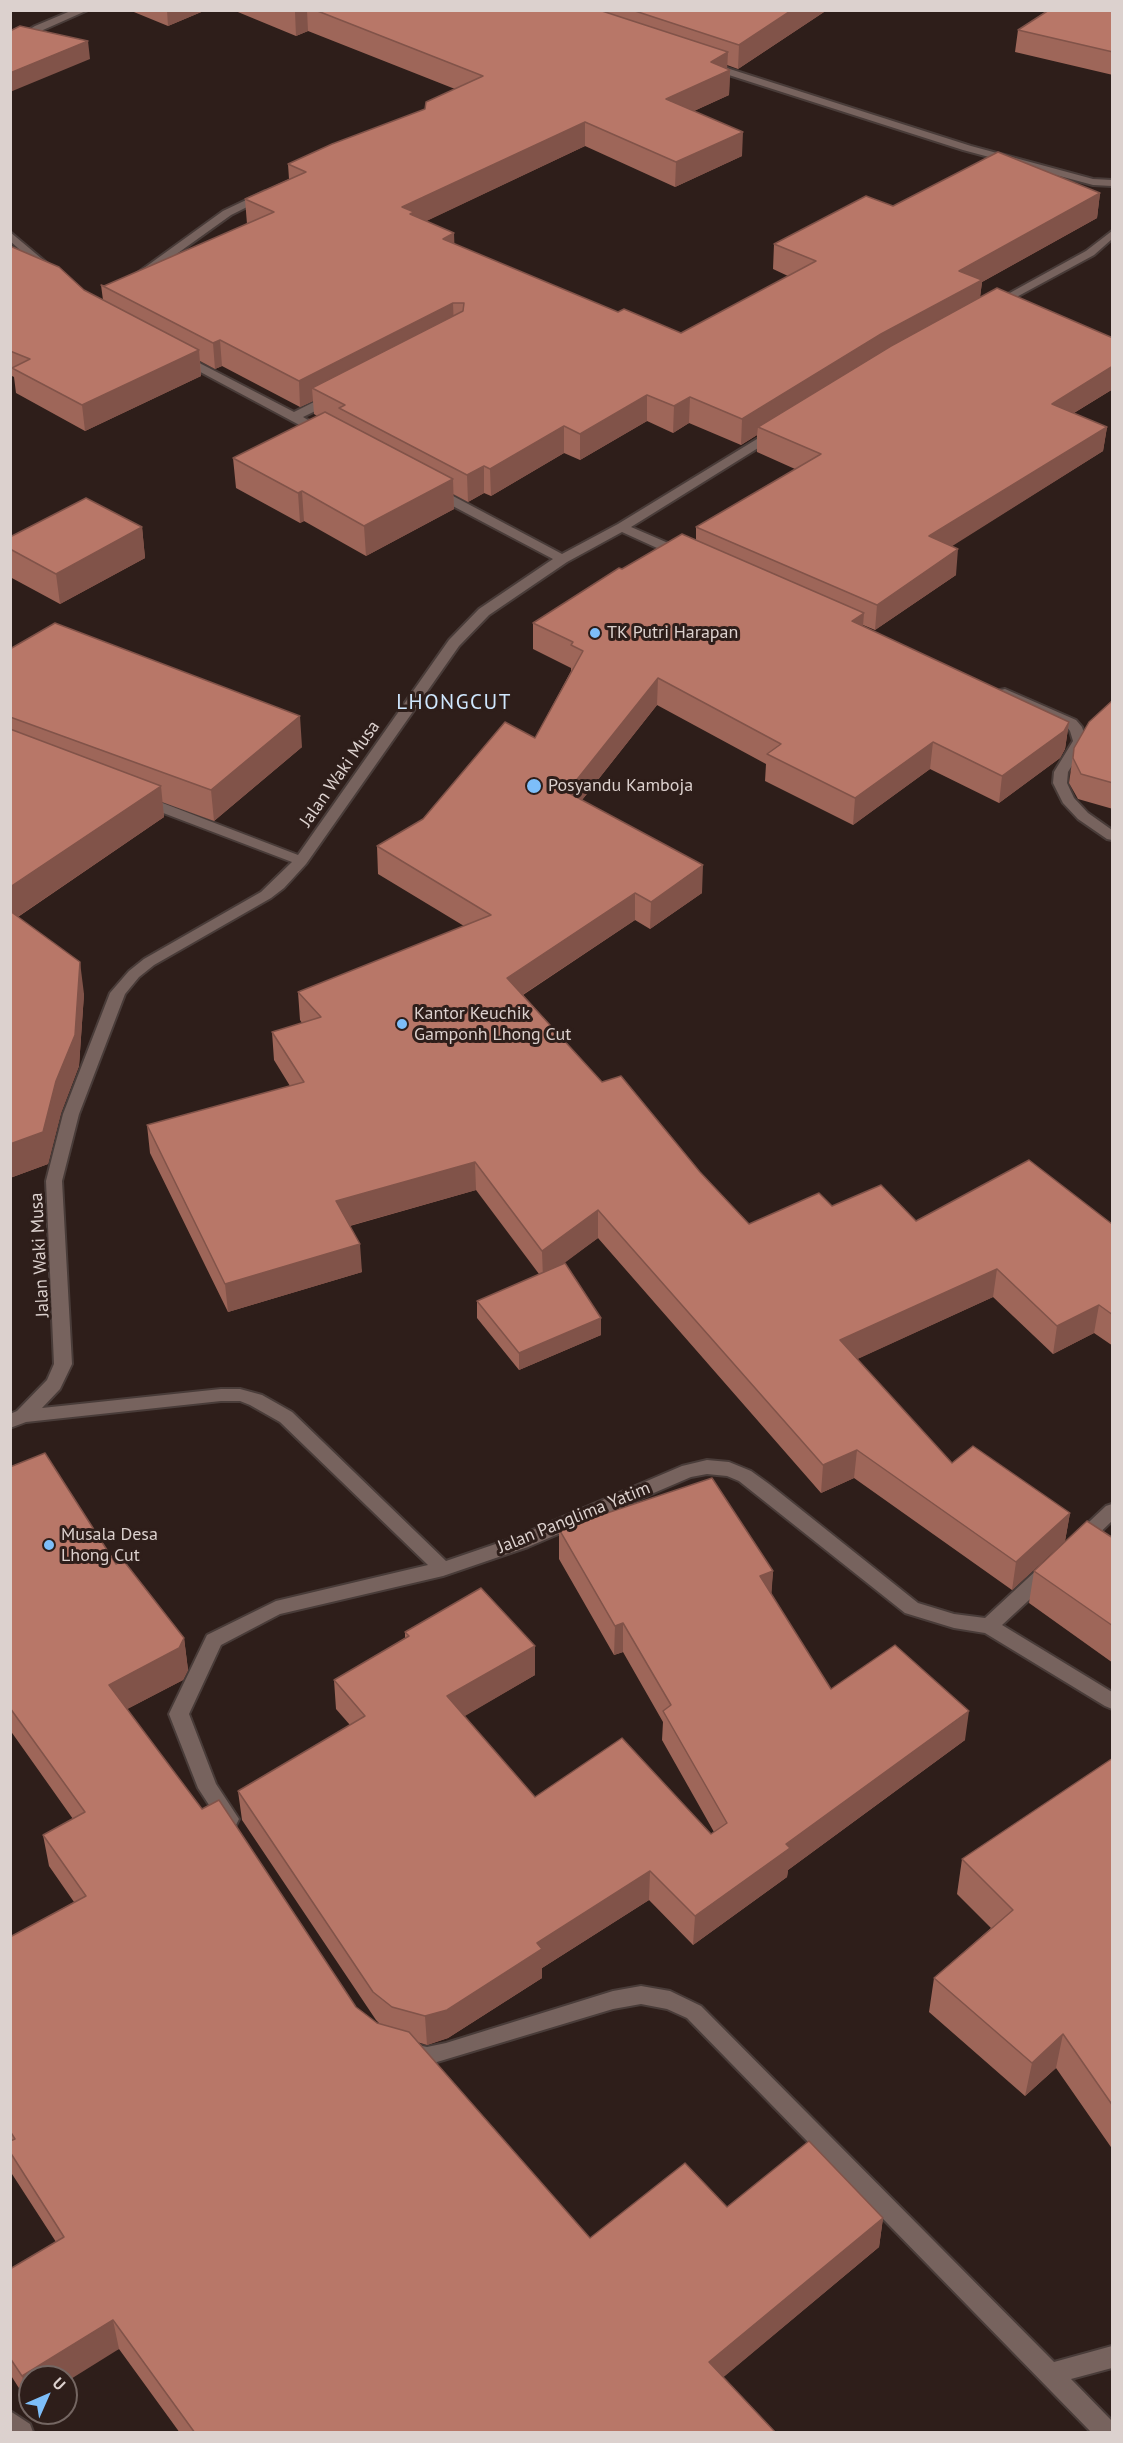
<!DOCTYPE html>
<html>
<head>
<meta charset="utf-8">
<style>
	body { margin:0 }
	#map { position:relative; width:1123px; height:2443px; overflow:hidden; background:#2e1e1a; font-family:"PT Sans",sans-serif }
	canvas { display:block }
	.frame { position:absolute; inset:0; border:12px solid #dcd1ce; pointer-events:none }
	.north { position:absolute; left:18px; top:2365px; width:60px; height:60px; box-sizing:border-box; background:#2e1e1a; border:2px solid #746662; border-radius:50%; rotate:45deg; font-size:16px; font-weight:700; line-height:24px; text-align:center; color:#dcd1ce }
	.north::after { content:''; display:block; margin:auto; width:21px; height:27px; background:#7dbef9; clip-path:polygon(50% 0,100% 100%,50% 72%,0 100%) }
</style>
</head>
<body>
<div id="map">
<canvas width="1123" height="2443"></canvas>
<div class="frame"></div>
<div class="north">U</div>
</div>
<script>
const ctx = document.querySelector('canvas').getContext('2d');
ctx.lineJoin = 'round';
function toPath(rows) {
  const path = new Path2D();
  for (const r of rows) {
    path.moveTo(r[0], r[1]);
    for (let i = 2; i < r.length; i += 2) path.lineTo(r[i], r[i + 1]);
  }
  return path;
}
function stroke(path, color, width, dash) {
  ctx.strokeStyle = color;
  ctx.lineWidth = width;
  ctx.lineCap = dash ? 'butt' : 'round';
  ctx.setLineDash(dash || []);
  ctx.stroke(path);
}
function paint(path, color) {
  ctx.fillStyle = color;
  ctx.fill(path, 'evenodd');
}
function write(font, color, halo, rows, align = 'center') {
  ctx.font = font + ' "PT Sans",sans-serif';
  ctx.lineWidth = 6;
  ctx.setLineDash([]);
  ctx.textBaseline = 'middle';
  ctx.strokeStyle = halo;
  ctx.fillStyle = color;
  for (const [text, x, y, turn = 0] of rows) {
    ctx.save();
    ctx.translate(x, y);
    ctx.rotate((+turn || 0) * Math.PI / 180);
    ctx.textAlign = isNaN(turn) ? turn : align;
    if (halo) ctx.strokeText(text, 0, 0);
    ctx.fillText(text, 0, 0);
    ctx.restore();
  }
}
const minor = toPath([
	[73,10,88,10,43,30,10,49,10,41,35,26,73,10],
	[711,63,971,146,1093,179,1112,180,1112,186,1093,185,963,150,707,68,707,64,711,63],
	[265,191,269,192,269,196,231,215,143,278,135,278,133,276,223,211,265,191],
	[1112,231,1112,239,1094,255,998,307,994,308,988,305,1086,251,1112,231],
	[10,232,54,269,54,273,46,273,10,241,10,232],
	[182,354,294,412,330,394,338,394,338,400,303,417,330,433,328,436,320,436,178,360,176,358,182,354],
	[775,428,779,429,779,435,631,527,689,552,690,555,689,558,679,558,622,532,567,562,489,615,459,646,306,864,284,888,271,898,154,965,139,977,125,994,79,1114,62,1181,72,1364,60,1389,42,1408,221,1389,240,1389,262,1395,292,1412,446,1561,516,1537,682,1466,707,1460,729,1462,751,1471,769,1484,918,1603,954,1614,985,1618,1041,1566,1048,1564,1055,1566,1057,1571,1055,1576,1002,1625,1112,1692,1112,1709,1105,1706,985,1633,954,1628,905,1613,739,1481,727,1476,707,1474,691,1477,528,1547,443,1576,280,1614,221,1645,189,1714,216,1784,239,1819,236,1825,229,1827,222,1825,198,1788,169,1714,207,1635,276,1601,428,1565,280,1422,250,1405,240,1401,221,1401,26,1422,10,1428,10,1414,17,1411,47,1380,54,1364,46,1181,63,1114,110,993,129,971,144,959,261,892,292,862,137,803,135,800,142,796,147,797,298,855,449,640,479,609,553,559,430,494,428,491,430,488,438,488,562,554,618,524,775,428],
	[1005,689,1076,720,1082,727,1087,741,1068,772,1067,783,1074,798,1088,813,1112,830,1112,840,1107,839,1078,819,1063,803,1053,783,1054,772,1073,741,1070,731,1066,726,1000,696,998,693,1000,690,1005,689],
	[1112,1504,1112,1521,1086,1546,1080,1548,1074,1546,1071,1541,1074,1536,1106,1506,1112,1504],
	[641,1986,670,1991,701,2006,1054,2362,1112,2346,1112,2368,1071,2379,1112,2421,1112,2432,1091,2432,687,2018,667,2009,641,2004,613,2009,427,2065,401,2059,397,2052,401,2045,408,2043,427,2047,446,2043,613,1991,641,1986],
	[10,2411,30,2424,33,2432,10,2432,10,2411]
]);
stroke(minor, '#493c39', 4);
paint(minor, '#77635e');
paint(toPath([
	[129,10,206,10,168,26],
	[233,10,827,10,738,69,727,65,727,69,730,70,729,95,694,111,742,156,675,187,585,146,426,221,454,233,454,244,618,312,681,333,788,276,773,269,774,244,893,206,1100,193,1097,218,982,282,980,297,1113,338,1113,389,1074,413,1107,427,1103,451,951,546,956,575,875,630,863,625,863,626,1069,722,1065,749,1060,758,999,803,930,769,853,825,765,781,766,764,657,705,582,800,702,893,650,929,635,920,523,995,602,1082,700,1172,749,1224,832,1206,916,1221,1113,1224,1113,1346,1094,1333,1053,1354,993,1297,857,1359,952,1463,1070,1513,1065,1541,1012,1590,854,1478,821,1493,598,1238,562,1264,601,1335,519,1370,477,1318,477,1301,539,1274,476,1190,350,1226,362,1272,228,1312,150,1153,147,1125,290,1086,274,1060,272,1032,302,1023,300,1020,298,992,464,926,378,874,377,846,423,819,535,738,571,671,571,668,533,649,533,623,622,569,696,540,696,527,795,469,757,452,757,435,741,445,689,423,673,433,647,421,580,460,564,453,491,496,484,493,468,502,453,494,454,509,366,556,304,521,300,523,236,488,233,458,317,416,314,414,313,401,300,407,222,366,215,369,200,361,201,376,85,431,16,393,14,377,10,375,10,246,84,290,103,300,101,285,104,286,247,224,245,199,289,179,288,164,425,109,455,89,308,31,296,36],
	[1113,10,1113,75,1015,52,1018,30],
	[142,527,145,558,60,604,10,577,10,537],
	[10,649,302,747,214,821,162,802,164,817,18,917,84,994,79,1066,61,1113,48,1164,10,1178],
	[1113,700,1113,809,1078,799,1069,783,1074,748],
	[10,1467,116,1564,184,1638,188,1670,183,1680,127,1709,202,1809,356,2007,377,2023,380,2024,376,2020,242,1820,238,1791,350,1725,336,1709,334,1680,405,1638,405,1632,535,1675,464,1716,535,1797,711,1834,714,1832,662,1740,663,1722,623,1652,614,1655,559,1559,559,1529,773,1571,771,1594,831,1689,965,1740,788,1870,787,1877,693,1945,649,1900,542,1968,542,1978,448,2038,427,2045,417,2042,590,2238,727,2207,883,2218,879,2247,723,2377,776,2433,180,2433,119,2349,30,2377,29,2404,10,2374,10,2269,56,2242,12,2174,10,2166,10,1937,74,1902,49,1866,43,1835,73,1819,10,1730],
	[1113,1538,1113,1663,1029,1603,1034,1571],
	[1113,1758,1113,2150,1056,2068,1025,2096,929,2012,934,1978,991,1928,957,1894,962,1859]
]), '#9e6659');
paint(toPath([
	[167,10,206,10,168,26],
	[298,10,307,10,308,31,296,36,295,12],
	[792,10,827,10,738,69,739,45],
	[88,41,90,59,10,92,10,73],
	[728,52,727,72,730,70,729,95,665,124,666,99,711,62],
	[585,122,585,146,414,227,402,207],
	[743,132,742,156,675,187,676,162],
	[1100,193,1097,218,982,282,979,306,758,427,757,435,741,445,742,419,959,271],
	[454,233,455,259,443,239],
	[453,303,454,329,312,388,313,401,300,407,299,381],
	[220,340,222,366,215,369,213,343],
	[199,350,201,376,85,431,82,405],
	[1113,366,1113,389,1049,428,1052,404],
	[647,395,647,421,580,460,580,434],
	[690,397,689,423,673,433,674,406],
	[564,426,564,453,491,496,490,469],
	[1107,427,1103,451,927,562,929,536],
	[484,466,484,493,468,502,467,475],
	[453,479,454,509,366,556,364,526],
	[302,491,304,521,300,523,298,493],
	[142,527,145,558,60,604,56,574],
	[958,549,956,575,875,630,877,605],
	[864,613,862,639,852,621],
	[658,678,657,705,567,819,567,792],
	[300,716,302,747,214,821,211,790],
	[1069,722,1065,749,1060,758,999,803,1002,776],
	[933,742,930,769,853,825,855,798],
	[161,786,164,817,10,922,10,887],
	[703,865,702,893,650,929,651,902],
	[635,893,635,920,507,1005,507,978],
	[80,962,84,994,79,1066,61,1113,48,1164,10,1178,10,1144],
	[475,1162,476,1190,338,1229,336,1201],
	[598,1210,598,1238,543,1279,542,1251],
	[360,1244,362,1272,228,1312,225,1284],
	[997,1269,993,1297,838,1368,840,1340],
	[1099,1305,1094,1333,1053,1354,1057,1326],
	[601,1318,601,1335,519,1370,519,1353],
	[857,1450,854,1478,821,1493,823,1465],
	[1070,1513,1065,1541,1012,1590,1016,1562],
	[773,1571,771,1601,760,1576],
	[623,1623,623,1652,614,1655,615,1626],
	[184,1638,188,1670,183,1680,114,1716,109,1685],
	[535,1646,535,1675,448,1726,447,1696],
	[969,1711,965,1740,788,1870,787,1877,693,1945,695,1916,786,1844],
	[650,1871,649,1900,542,1968,542,1978,448,2038,427,2045,425,2016,537,1943],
	[1063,2034,1056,2068,1025,2096,1032,2063],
	[883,2218,879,2247,707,2391,709,2362],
	[113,2320,119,2349,66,2382,66,2377,30,2377,29,2404,22,2376]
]), '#815349');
const building = toPath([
	[315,10,599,10,728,52,711,62,730,70,666,99,743,132,676,162,585,122,402,207,414,212,410,214,454,233,443,239,618,312,624,309,681,333,816,261,774,244,866,196,893,206,998,152,1100,193,959,271,982,280,881,334,742,419,690,397,674,406,647,395,580,434,564,426,490,469,484,466,467,475,339,408,345,405,312,388,463,311,464,303,453,303,299,381,220,340,213,343,101,285,104,286,274,212,245,199,306,172,288,164,332,144,425,109,426,102,483,76,315,10],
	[632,10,792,10,739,45,632,10],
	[1049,10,1113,10,1113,52,1018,30,1049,10],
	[20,26,88,41,10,73,10,31,20,26],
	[10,246,59,267,84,290,199,350,82,405,12,368,30,359,10,351,10,246],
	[997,288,1113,338,1113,366,1052,404,1107,427,929,536,958,549,877,605,696,527,821,454,758,427,891,346,997,288],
	[325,412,453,479,364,526,302,491,298,493,233,458,325,412],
	[86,498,142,527,56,574,10,549,10,537,86,498],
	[682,534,864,613,852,621,1069,722,1064,731,1002,776,933,742,855,798,767,754,781,744,658,678,567,792,703,865,651,902,635,893,507,978,602,1082,621,1076,700,1172,749,1224,819,1193,832,1206,881,1185,916,1221,1029,1160,1112,1224,1113,1224,1113,1315,1099,1305,1057,1326,997,1269,840,1340,952,1463,973,1446,1070,1513,1016,1562,857,1450,823,1465,598,1210,542,1251,475,1162,336,1201,360,1244,225,1284,147,1125,304,1082,272,1032,321,1017,298,992,491,915,377,846,423,819,505,722,535,738,583,651,571,645,573,642,533,623,619,568,622,569,682,534],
	[55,623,300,716,211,790,10,717,10,649,55,623],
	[1113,700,1113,783,1081,774,1073,758,1074,748,1089,722,1113,700],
	[10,729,161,786,10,887,10,729],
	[10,911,80,962,75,1035,56,1081,43,1132,10,1144,10,911],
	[565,1263,601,1318,519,1353,477,1301,565,1263],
	[45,1453,116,1564,123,1560,184,1638,179,1648,109,1685,202,1809,219,1800,356,2007,377,2023,409,2032,590,2238,685,2163,727,2207,809,2141,883,2218,709,2362,776,2433,195,2433,113,2320,22,2376,10,2358,10,2269,64,2237,10,2152,10,2141,15,2139,10,2131,10,1937,86,1896,43,1835,85,1812,10,1708,10,1467,45,1453],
	[712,1478,773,1571,760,1576,831,1689,895,1645,969,1711,786,1844,790,1848,695,1916,650,1871,537,1943,542,1949,447,2010,425,2016,392,2007,373,1992,238,1791,365,1716,334,1680,409,1636,405,1632,481,1588,535,1646,447,1696,535,1797,622,1738,711,1834,727,1823,663,1711,671,1705,623,1623,615,1626,559,1529,712,1478],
	[1087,1521,1113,1538,1113,1626,1034,1571,1087,1521],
	[1113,1758,1113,2106,1063,2034,1032,2063,934,1978,1013,1910,962,1859,1113,1758]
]);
paint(building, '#b87768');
stroke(building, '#815349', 1.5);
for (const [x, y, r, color] of [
	[595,633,6,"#7dbef9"],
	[534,786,8,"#7dbef9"],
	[402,1024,6,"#7dbef9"],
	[49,1545,6,"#7dbef9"]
]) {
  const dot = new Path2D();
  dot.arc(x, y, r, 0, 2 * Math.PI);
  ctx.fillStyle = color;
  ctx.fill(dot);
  stroke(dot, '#2e1e1a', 2);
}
write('18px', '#dcd1ce', '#2e1e1a', [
	["TK Putri Harapan",607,633],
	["Posyandu Kamboja",548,786],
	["Kantor Keuchik",414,1014],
	["Gamponh Lhong Cut",414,1035],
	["Musala Desa",61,1535],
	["Lhong Cut",61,1556]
], 'left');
write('18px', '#dcd1ce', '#2e1e1a', [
	["Jalan Waki Musa",340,774,-55],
	["Jalan Waki Musa",40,1255,-93],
	["Jalan Panglima Yatim",574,1518,-22]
]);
ctx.letterSpacing = '1.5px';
write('21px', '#cfe7fe', '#2e1e1a', [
	["LHONGCUT",454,703]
]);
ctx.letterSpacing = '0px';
</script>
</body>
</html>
